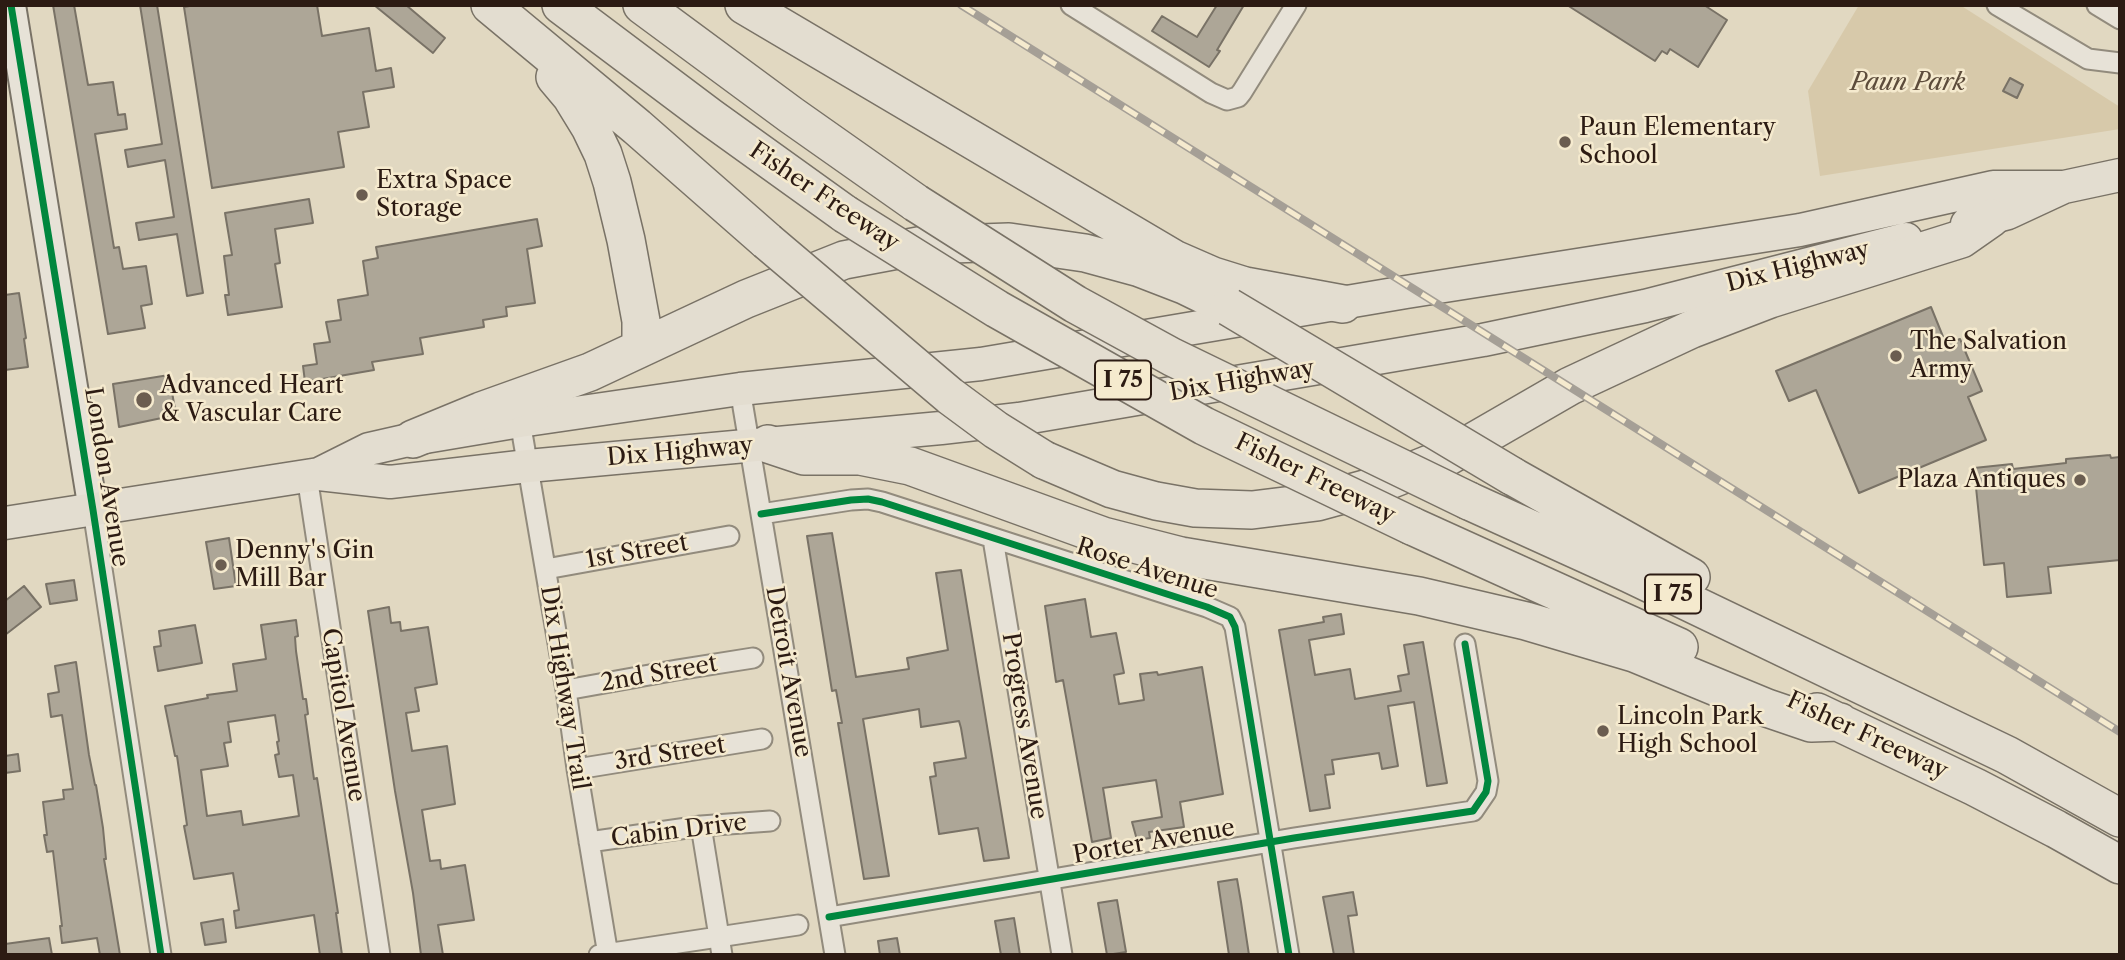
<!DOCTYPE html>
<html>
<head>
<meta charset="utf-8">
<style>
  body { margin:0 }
  #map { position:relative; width:2125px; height:960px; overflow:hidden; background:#e1d8c1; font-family:"Libre Caslon Text",serif }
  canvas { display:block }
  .frame { position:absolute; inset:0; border:7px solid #2c1b13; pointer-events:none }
</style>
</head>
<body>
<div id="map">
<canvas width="2125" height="960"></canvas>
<div class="frame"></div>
</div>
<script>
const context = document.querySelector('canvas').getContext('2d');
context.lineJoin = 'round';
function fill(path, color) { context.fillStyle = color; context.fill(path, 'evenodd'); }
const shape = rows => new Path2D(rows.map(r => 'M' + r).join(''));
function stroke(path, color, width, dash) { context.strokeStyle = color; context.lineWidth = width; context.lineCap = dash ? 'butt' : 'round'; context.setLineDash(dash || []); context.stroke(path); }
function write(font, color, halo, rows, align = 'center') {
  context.font = font + ' "Libre Caslon Text",serif'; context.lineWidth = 5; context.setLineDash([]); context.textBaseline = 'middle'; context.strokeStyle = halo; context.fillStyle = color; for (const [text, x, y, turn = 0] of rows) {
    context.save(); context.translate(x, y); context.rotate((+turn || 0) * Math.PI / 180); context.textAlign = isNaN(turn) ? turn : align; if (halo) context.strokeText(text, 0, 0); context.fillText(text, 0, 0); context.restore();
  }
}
fill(shape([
  [1859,5,1960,5,2120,107,2120,129,1820,176,1808,91]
]), '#d7c9aa');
const building = shape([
  [53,5,74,5,88,85,113,82,118,115,125,114,127,129,95,134,114,248,119,247,123,269,146,266,152,304,141,306,145,328,108,334,53,5],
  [140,5,157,5,203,293,187,296,177,234,139,240,136,223,174,217,165,160,128,167,125,150,162,144,140,5],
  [195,5,317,5,322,36,369,28,376,71,391,68,394,87,363,92,369,127,338,132,344,167,212,188,184,7,195,5],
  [374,5,406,5,445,38,433,53,374,5],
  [1217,5,1244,5,1217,50,1220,51,1209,67,1152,31,1162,16,1197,37,1217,5],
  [1567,5,1704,5,1727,20,1698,67,1670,49,1667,54,1662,51,1655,61,1567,5],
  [2010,78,2023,85,2017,98,2003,91,2010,78],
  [309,199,313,223,275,229,280,263,275,264,282,307,228,315,225,295,229,295,224,256,232,255,225,213,309,199],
  [537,219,542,246,527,249,535,303,506,307,507,316,483,320,484,327,420,338,423,354,372,362,374,370,305,382,303,366,317,364,314,344,330,342,326,322,341,320,338,300,368,295,363,261,378,258,376,247,537,219],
  [19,293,26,338,24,339,28,367,5,370,5,295,19,293],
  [1931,307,1946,344,1960,339,1982,391,1968,397,1986,440,1859,493,1816,390,1789,401,1776,371,1931,307],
  [169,375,176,415,119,427,113,384,169,375],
  [2110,455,2111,458,2120,457,2120,560,2048,567,2051,593,2007,597,2004,563,1984,565,1974,468,2012,464,2013,469,2066,463,2066,459,2110,455],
  [832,533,856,677,909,669,907,658,948,650,936,573,961,570,1009,858,984,861,978,828,939,834,930,777,936,776,934,763,966,758,961,728,959,721,921,727,919,709,863,719,889,876,864,879,838,723,842,723,836,690,832,691,807,536,832,533],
  [229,538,236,586,214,589,206,542,229,538],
  [74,580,77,600,50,604,46,584,74,580],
  [24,586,41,607,5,635,5,601,24,586],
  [1085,599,1091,637,1116,633,1124,673,1114,675,1119,704,1144,700,1140,674,1157,672,1158,675,1202,667,1223,794,1180,802,1184,827,1149,832,1150,838,1137,840,1132,822,1162,817,1156,780,1103,788,1111,838,1092,842,1063,680,1056,682,1045,606,1085,599],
  [389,607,391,623,400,622,401,631,428,627,437,684,415,688,419,711,406,713,412,751,447,746,455,804,422,810,430,861,440,860,441,869,465,865,474,920,438,925,443,955,421,955,413,893,395,791,368,611,389,607],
  [1341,614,1344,634,1309,640,1315,675,1350,669,1355,699,1401,691,1398,676,1409,674,1404,645,1423,642,1447,783,1427,786,1414,702,1388,706,1398,766,1382,769,1379,753,1332,760,1334,774,1325,775,1330,808,1310,811,1279,630,1324,622,1323,617,1341,614],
  [296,620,298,636,295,637,296,651,303,699,306,699,308,714,305,715,314,779,317,778,338,913,336,913,342,955,320,955,314,915,236,928,234,911,239,910,233,873,194,879,184,826,187,825,177,756,175,756,165,706,208,698,207,695,237,691,233,664,266,659,261,625,296,620],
  [275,715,279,741,277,742,279,754,275,755,279,777,293,775,299,816,243,825,241,811,207,816,201,770,228,766,224,743,231,742,228,722,275,715],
  [195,625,202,663,158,671,154,647,161,646,159,631,195,625],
  [76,662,89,755,95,785,96,785,103,828,106,859,104,859,120,955,100,955,97,938,62,943,60,926,62,926,53,851,47,852,44,835,47,835,43,802,64,799,63,790,73,789,62,715,51,717,48,694,59,692,55,666,76,662],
  [18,754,20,771,5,773,5,756,18,754],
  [1237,879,1241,902,1249,955,1229,955,1218,882,1237,879],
  [1353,892,1357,915,1348,916,1354,955,1334,955,1323,897,1353,892],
  [1117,900,1126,952,1107,955,1098,903,1117,900],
  [1014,918,1020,955,1001,955,995,921,1014,918],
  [223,919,226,942,205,945,201,923,223,919],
  [49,938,52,955,5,955,5,944,49,938],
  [897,938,900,955,880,955,878,941,897,938]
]);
fill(building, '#ada697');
stroke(building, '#797266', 2);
const street = shape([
  [1071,5,1211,93,1227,100,1238,97,1242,92,1296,5],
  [1997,5,2088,59,2120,63],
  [2097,5,2120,19],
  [740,389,835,955],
  [520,421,566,690,577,769,608,955],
  [307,476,380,955],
  [93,510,161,955],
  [761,514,851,500,868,499,882,502,1207,607,1230,617,1235,627,1289,955],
  [993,539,1062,955],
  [546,569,729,536],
  [566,690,677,670,753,658],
  [577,769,762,739],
  [701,826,722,955],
  [589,842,701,826,770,821],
  [829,917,1294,838,1473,811,1486,792,1488,781,1465,644],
  [599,955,798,925]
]);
const secondary = shape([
  [11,5,93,510]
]);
const primary = shape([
  [1967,224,2008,213,2064,187],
  [319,474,369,449,413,439,520,421,740,389,981,364,1406,292,1800,230,1993,187,2064,187,2120,175],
  [5,523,319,474,390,482,528,466,941,428,1019,419,1483,340,1645,306,1906,239]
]);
const highway = shape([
  [490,5,637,127,767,241],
  [561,5,710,117,845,214],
  [642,5,791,115,916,203],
  [744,5,1174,259,1213,276,1245,286,1343,304],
  [555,77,571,96,590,127,603,154,612,182,626,240,641,321,641,348],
  [413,439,481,411,590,372,746,299,844,260,924,245,1009,242,1085,253,1140,268,1184,285,1229,307],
  [768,444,804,456,860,456,910,466,1103,536,1181,556,1419,596,1526,621,1634,653,1767,708,1811,723,1840,722],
  [1044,460,1112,489,1156,501,1195,508,1252,510,1317,502,1372,487,1447,457,1570,386,1692,329,1770,299,1961,239,1991,218],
  [1512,476,1691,577],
  [1469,501,1630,574,2007,755,2120,818],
  [1412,526,1679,647],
  [1817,712,1975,787,2056,829,2120,865]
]);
stroke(street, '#928b7d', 23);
stroke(secondary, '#797266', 32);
stroke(primary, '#797266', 35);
stroke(highway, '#797266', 40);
stroke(street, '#e7e2d7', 19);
stroke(secondary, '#e7e2d7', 28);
stroke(primary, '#e3ddd0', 32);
stroke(highway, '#e3ddd0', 37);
const rail = shape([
  [961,5,2120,732]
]);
stroke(rail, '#a59f96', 8);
stroke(rail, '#f5eace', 5, [16]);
const highwayBridge = shape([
  [916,203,1075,304,1172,357,1469,501],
  [845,214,997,309,1204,426,1412,526],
  [767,241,950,396,996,430,1044,460],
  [1229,307,1512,476]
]);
stroke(highwayBridge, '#797266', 40, []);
stroke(highwayBridge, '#e3ddd0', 37);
stroke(shape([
  [11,5,93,510,161,955],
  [761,514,851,500,868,499,882,502,1207,607,1230,617,1235,627,1289,955],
  [829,917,1294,838,1473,811,1486,792,1488,781,1465,644]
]), '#00873e', 7);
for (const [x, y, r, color] of [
  [1565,142,7,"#6b5d50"],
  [362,195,7,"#6b5d50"],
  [1896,356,7,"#6b5d50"],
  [144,400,9,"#6b5d50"],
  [2080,480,7,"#6b5d50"],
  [221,565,7,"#6b5d50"],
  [1603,731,7,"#6b5d50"]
]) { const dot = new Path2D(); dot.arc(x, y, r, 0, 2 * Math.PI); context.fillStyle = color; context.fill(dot); stroke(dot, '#f5eace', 2.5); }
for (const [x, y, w] of [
  [1123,380,56],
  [1673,594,56]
]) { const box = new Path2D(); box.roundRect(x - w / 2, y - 19.5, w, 39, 5); context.fillStyle = '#f5eace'; context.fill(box); stroke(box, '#2c1b13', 2); }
write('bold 23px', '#2c1b13', null, [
  ["I 75",1123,380],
  ["I 75",1673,594]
]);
write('italic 24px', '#5d4c3b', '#f5eace', [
  ["Paun Park",1908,83]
]);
write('24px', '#2c1b13', '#f5eace', [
  ["Paun Elementary",1579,128],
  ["School",1579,156],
  ["Extra Space",376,181],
  ["Storage",376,209],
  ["The Salvation",1910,342],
  ["Army",1910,370],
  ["Advanced Heart",160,386],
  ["& Vascular Care",160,414],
  ["Plaza Antiques",2066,480,"right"],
  ["Denny's Gin",235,551],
  ["Mill Bar",235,579],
  ["Lincoln Park",1617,717],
  ["High School",1617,745]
], 'left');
write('24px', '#2c1b13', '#f5eace', [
  ["Fisher Freeway",824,197,34],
  ["Dix Highway",1798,267,-14],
  ["Dix Highway",1242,381,-10],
  ["Dix Highway",680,452,-5],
  ["London Avenue",106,477,81],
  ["Fisher Freeway",1315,479,26],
  ["1st Street",637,552,-10],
  ["Rose Avenue",1147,569,18],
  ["Detroit Avenue",788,672,80],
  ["2nd Street",659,674,-10],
  ["Dix Highway Trail",564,688,81],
  ["Capitol Avenue",343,715,81],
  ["Progress Avenue",1024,726,81],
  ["Fisher Freeway",1867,736,25],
  ["3rd Street",670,754,-9],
  ["Cabin Drive",679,831,-7],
  ["Porter Avenue",1154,842,-10]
]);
</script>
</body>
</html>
